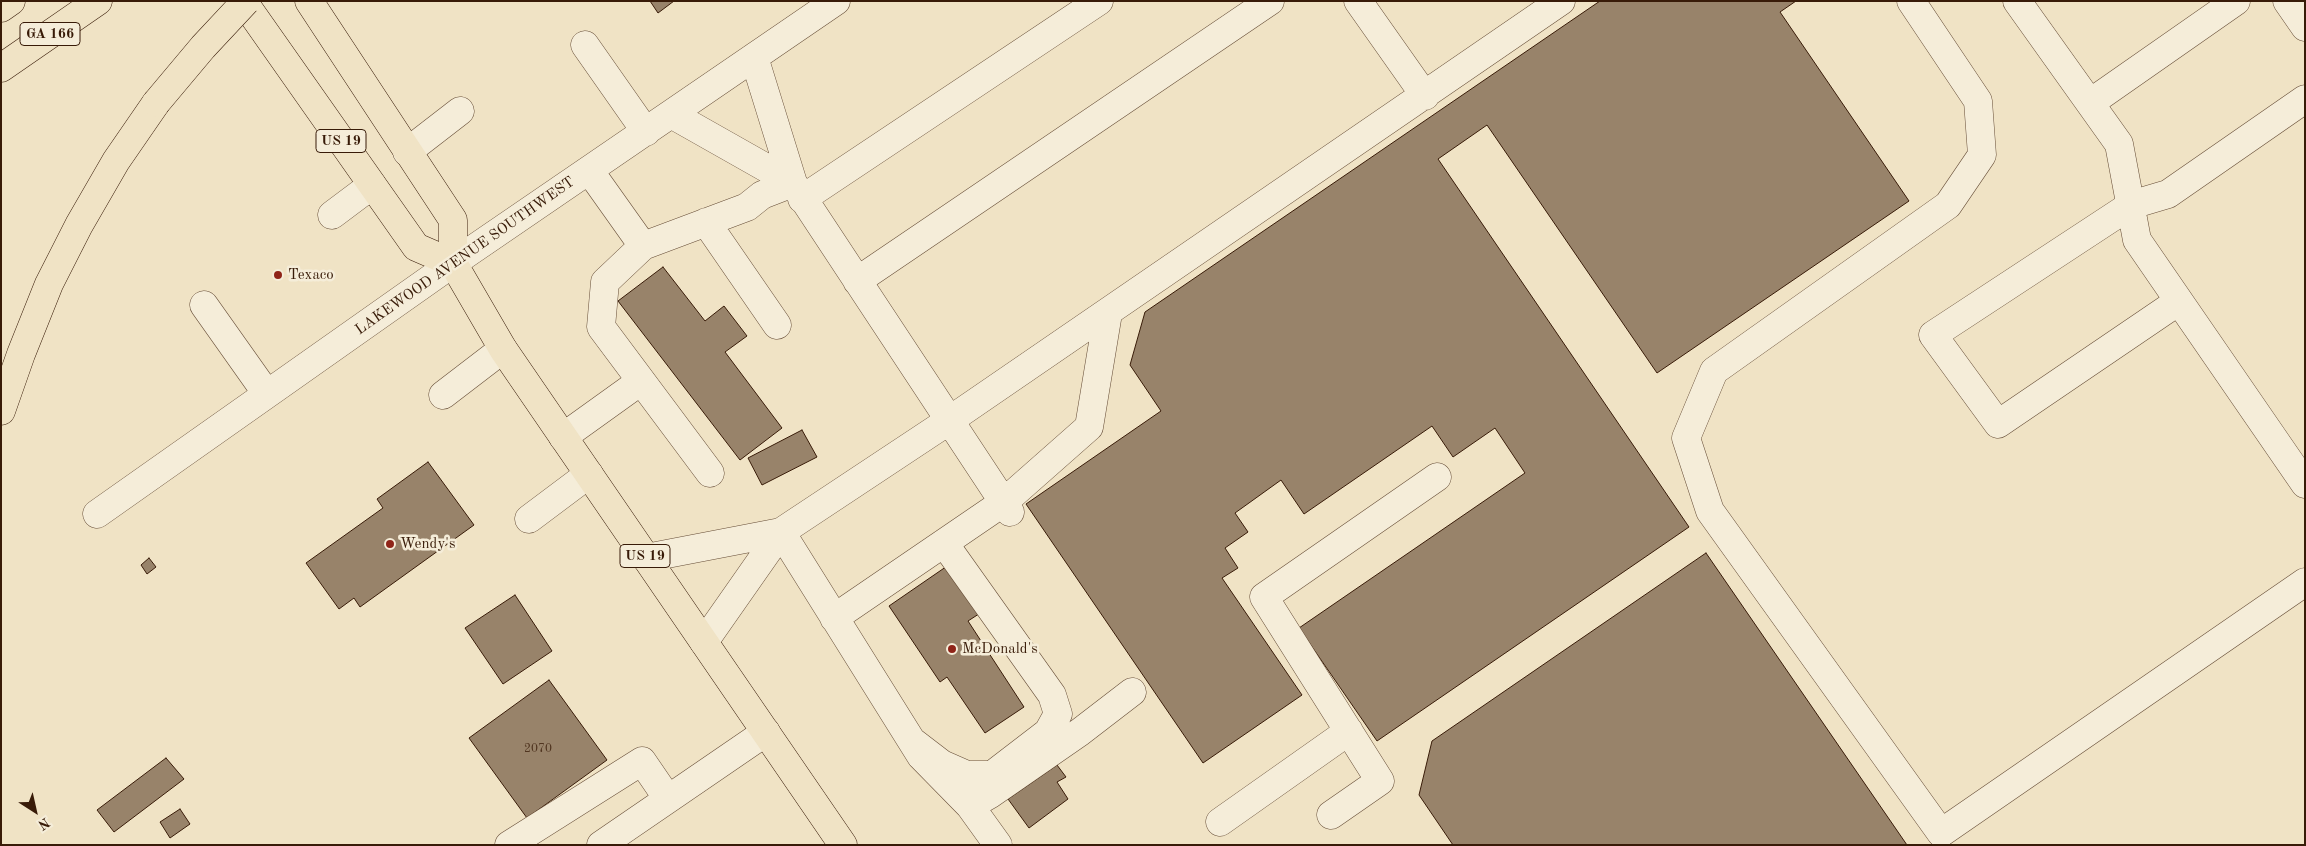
<!DOCTYPE html>
<html>
<head>
<meta charset="utf-8">
<style>
  body { margin:0 }
  #map { position:relative; width:2306px; height:846px; overflow:hidden; background:#f0e3c5; font-family:"Old Standard TT",serif }
  canvas { display:block }
  .frame { position:absolute; inset:0; border:2px solid #381b08; pointer-events:none }
  .north { position:absolute; left:10px; top:786px; width:50px; height:50px; -webkit-text-stroke:4px #f5edd9; paint-order:stroke; rotate:145deg; font-size:14px; font-weight:700; line-height:20px; text-align:center; color:#381b08 }
  .north::after { content:''; display:block; margin:auto; width:18px; height:22px; background:#381b08; clip-path:polygon(50% 0,100% 100%,50% 72%,0 100%) }
</style>
</head>
<body>
<div id="map">
<canvas width="2306" height="846"></canvas>
<div class="frame"></div>
<div class="north">N</div>
</div>
<script>
const context = document.querySelector('canvas').getContext('2d');
context.lineJoin = 'round';
function fill(path, color) { context.fillStyle = color; context.fill(path, 'evenodd'); }
const shape = rows => new Path2D(rows.map(r => 'M' + r).join(''));
function stroke(path, color, width, dash) { context.strokeStyle = color; context.lineWidth = width; context.lineCap = dash ? 'butt' : 'round'; context.setLineDash(dash || []); context.stroke(path); }
function write(font, color, halo, rows, align = 'center') {
  context.font = font + ' "Old Standard TT",serif'; context.lineWidth = 5; context.setLineDash([]); context.textBaseline = 'middle'; context.strokeStyle = halo; context.fillStyle = color; for (const [text, x, y, turn = 0] of rows) {
    context.save(); context.translate(x, y); context.rotate((+turn || 0) * Math.PI / 180); context.textAlign = isNaN(turn) ? turn : align; if (halo) context.strokeText(text, 0, 0); context.fillText(text, 0, 0); context.restore();
  }
}
const building = shape([
  [650,1,674,1,658,13,650,1],
  [1600,1,1796,1,1780,12,1909,201,1657,373,1487,125,1438,159,1689,527,1377,741,1299,628,1525,473,1495,428,1453,457,1432,426,1304,514,1281,480,1235,513,1248,532,1225,548,1238,568,1222,578,1302,695,1203,763,1026,504,1161,411,1130,365,1145,312,1600,1],
  [663,267,705,321,724,306,747,336,725,352,782,428,740,460,618,301,663,267],
  [802,430,817,457,762,485,748,458,802,430],
  [428,462,474,525,360,607,354,598,339,609,306,563,383,508,377,499,428,462],
  [1706,553,1907,845,1453,845,1419,795,1432,741,1706,553],
  [149,558,156,567,147,574,141,565,149,558],
  [953,562,985,610,968,621,1024,707,985,733,947,677,940,682,889,606,953,562],
  [515,595,552,651,503,684,465,628,515,595],
  [549,680,607,760,527,818,469,738,549,680],
  [166,758,184,779,114,832,97,810,166,758],
  [1057,765,1066,777,1057,782,1068,799,1029,828,1008,799,1057,765],
  [180,809,190,824,170,838,160,822,180,809]
]);
fill(building, '#98836a');
stroke(building, '#381b08', 1);
const minor = shape([
  [1358,1,1425,96],
  [1911,1,1978,101,1982,155,1948,205,1714,371,1686,438,1710,511,1941,833,2305,582],
  [2017,1,2119,144,2137,240,2305,484],
  [2287,1,2305,27],
  [585,45,646,132],
  [754,57,793,183,1010,512],
  [2090,103,2236,1],
  [671,114,793,183],
  [407,152,460,111],
  [589,170,643,246],
  [802,199,1099,1],
  [332,215,372,185],
  [706,222,777,325],
  [857,281,1270,1],
  [2179,301,1998,424,1933,335,2131,205,2168,194,2305,99],
  [204,305,267,394],
  [443,395,503,349],
  [563,437,641,381],
  [710,473,601,327,605,282,643,246,747,207,762,195,793,183],
  [97,514,453,263,836,1],
  [529,519,589,474],
  [781,532,921,756,970,806,998,845],
  [646,558,781,532],
  [834,618,1004,502,1089,427,1108,313],
  [704,642,781,532,950,420,1561,1],
  [912,741,942,764,967,775,992,775,1048,732,1058,714,1052,695,944,543],
  [970,806,989,795,1080,732,1132,692],
  [1331,815,1380,781,1264,597,1437,477],
  [1220,822,1349,731],
  [509,845,642,761,668,799],
  [601,845,766,732]
]);
const major = shape([
  [243,1,416,247,453,263],
  [309,1,453,220,453,263,503,349,843,845]
]);
const highway = shape([
  [1,8,11,1],
  [1,68,98,1],
  [1,411,21,354,49,284,79,225,116,161,156,103]
]);
stroke(minor, '#664d37', 29);
stroke(major, '#381b08', 29);
stroke(highway, '#381b08', 29);
stroke(minor, '#f5edd9', 28);
stroke(major, '#f0e3c5', 28);
stroke(highway, '#f0e3c5', 28);
const highwayBridge = shape([
  [156,103,203,47,246,1]
]);
stroke(highwayBridge, '#381b08', 29, []);
stroke(highwayBridge, '#f0e3c5', 28);
for (const [x, y, r, color] of [
  [278,275,5,"#8f2418"],
  [390,544,5,"#8f2418"],
  [952,649,5,"#8f2418"]
]) { const dot = new Path2D(); dot.arc(x, y, r, 0, 2 * Math.PI); context.fillStyle = color; context.fill(dot); stroke(dot, '#f5edd9', 2); }
write('12px', '#503520', null, [
  ["2070",538,749]
]);
for (const [x, y, w] of [
  [50,34,60],
  [341,141,50],
  [645,556,50]
]) { const box = new Path2D(); box.roundRect(x - w / 2, y - 11.5, w, 23, 4); context.fillStyle = '#f5edd9'; context.fill(box); stroke(box, '#381b08', 1); }
write('bold 14px', '#381b08', null, [
  ["GA 166",50,34],
  ["US 19",341,141],
  ["US 19",645,556]
]);
write('15px', '#381b08', '#f5edd9', [
  ["LAKEWOOD AVENUE SOUTHWEST",465,256,-35]
]);
write('15px', '#381b08', '#f5edd9', [
  ["Texaco",288,275],
  ["Wendy's",400,544],
  ["McDonald's",962,649]
], 'left');
</script>
</body>
</html>
